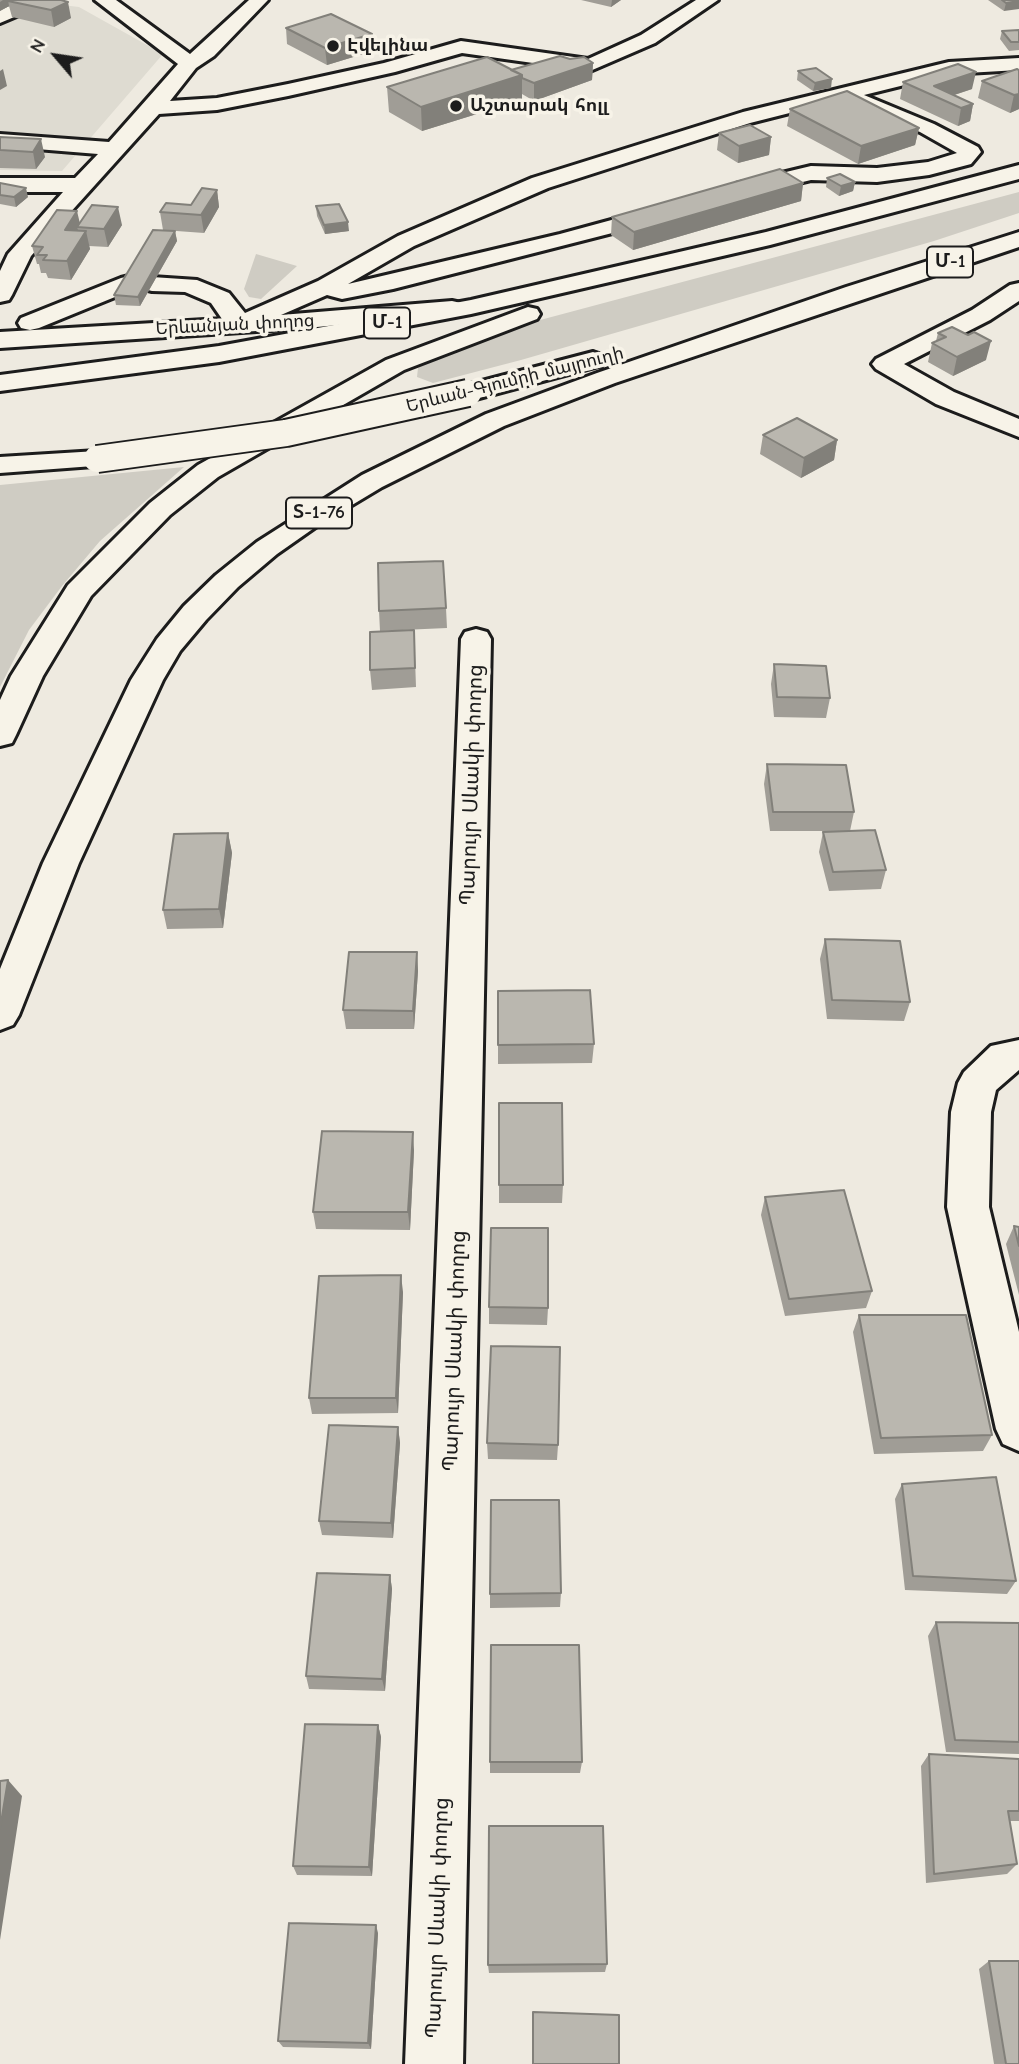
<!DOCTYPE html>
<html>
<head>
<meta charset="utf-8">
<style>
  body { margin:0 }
  #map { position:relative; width:1019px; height:2064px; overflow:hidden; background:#eeeae0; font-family:"Comic Neue",sans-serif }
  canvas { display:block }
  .north { position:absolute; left:21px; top:21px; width:70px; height:70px; -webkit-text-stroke:5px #f7f3e8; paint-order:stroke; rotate:299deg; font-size:19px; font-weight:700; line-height:28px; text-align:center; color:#1c1c1c }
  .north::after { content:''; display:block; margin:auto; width:24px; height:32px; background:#1c1c1c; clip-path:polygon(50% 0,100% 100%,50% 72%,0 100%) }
</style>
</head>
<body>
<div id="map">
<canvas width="1019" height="2064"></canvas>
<div class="north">N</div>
</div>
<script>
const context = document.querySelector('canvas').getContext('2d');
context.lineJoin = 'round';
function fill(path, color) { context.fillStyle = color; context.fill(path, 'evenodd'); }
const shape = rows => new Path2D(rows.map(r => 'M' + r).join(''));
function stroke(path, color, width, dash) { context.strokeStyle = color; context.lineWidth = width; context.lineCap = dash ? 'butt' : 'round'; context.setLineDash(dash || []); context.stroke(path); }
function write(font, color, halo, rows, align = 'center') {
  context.font = font + ' "Comic Neue","Noto Sans Armenian",sans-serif'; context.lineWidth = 7; context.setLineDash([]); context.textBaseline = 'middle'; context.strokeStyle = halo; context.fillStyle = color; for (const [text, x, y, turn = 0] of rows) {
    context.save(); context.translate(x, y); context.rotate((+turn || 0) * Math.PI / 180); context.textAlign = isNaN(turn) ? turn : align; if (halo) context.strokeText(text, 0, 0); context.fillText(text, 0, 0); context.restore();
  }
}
fill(shape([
  [0,0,59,0,62,5,79,7,163,54,62,171,0,170]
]), '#dedbd1');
fill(shape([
  [1019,192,1019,213,934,241,521,360,433,383,417,377,418,368,436,358,514,327],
  [256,254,297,266,261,299,249,297,244,289],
  [184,467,100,541,62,586,29,630,0,687,0,485]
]), '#cfccc3');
const minor = shape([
  [23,0,47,0,45,4,0,23,0,10,23,0],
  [95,0,116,0,190,54,249,0,268,0,214,56,196,68,170,101,217,98,288,84,384,63,461,41,588,59,641,35,696,0,718,0,655,43,590,71,462,53,395,72,288,96,217,110,159,114,31,256,12,295,9,300,0,302,0,271,8,254,63,192,0,192,0,178,75,178,98,154,0,146,0,134,109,142,178,64,95,0],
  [1019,58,1019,70,949,74,864,95,934,124,978,147,981,152,971,164,929,175,877,182,811,180,744,196,736,194,733,189,736,184,811,166,877,168,928,162,957,153,920,132,841,100,750,123,548,188,414,246,348,284,560,234,663,206,671,208,674,213,671,218,393,289,342,299,327,295,281,315,452,301,461,303,464,308,461,313,317,327,0,348,0,332,222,319,211,303,185,292,152,291,144,289,140,284,137,288,39,328,30,330,21,328,18,323,21,318,121,278,129,276,137,278,141,283,144,279,152,277,197,280,229,293,245,313,318,281,398,236,532,178,743,112,949,62,1019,58],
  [1019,283,1019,301,990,320,904,364,954,392,1019,419,1019,437,936,404,876,369,872,364,876,359,972,310,1010,285,1019,283],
  [476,629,487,632,491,639,463,2064,405,2064,461,639,465,632,476,629],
  [1019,1040,1019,1070,996,1090,991,1112,989,1207,1019,1332,1019,1451,1003,1444,996,1429,947,1207,951,1112,958,1083,964,1072,991,1046,1019,1040]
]);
const highway = shape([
  [1019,165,1019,179,770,245,471,314,219,362,0,391,0,375,219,346,471,300,766,232,1019,165],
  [1019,232,1019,247,615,383,504,426,382,487,317,526,277,554,238,587,206,620,180,651,163,680,79,863,19,1015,13,1025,0,1030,0,969,43,863,131,680,157,639,184,606,216,575,257,542,362,475,486,414,597,373,846,287,1019,232],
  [528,307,537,309,540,314,537,319,404,370,218,477,170,515,91,596,43,676,16,735,12,743,0,746,0,700,11,676,68,585,150,503,198,465,386,360,528,307],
  [593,352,602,355,606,360,602,365,468,401,459,399,455,393,459,387,593,352],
  [97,451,107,453,111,459,107,465,0,473,0,457,97,451]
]);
stroke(minor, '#1c1c1c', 6);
stroke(highway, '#1c1c1c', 6);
fill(minor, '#f7f3e8');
fill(highway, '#f7f3e8');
const highwayBridge = shape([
  [97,459,286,433,468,393]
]);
stroke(highwayBridge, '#1c1c1c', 30, []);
stroke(highwayBridge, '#f7f3e8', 26);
fill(shape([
  [0,0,61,0,71,18,54,27,12,17,9,6,0,11],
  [581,0,621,0,611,7],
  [988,0,1019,0,1004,11],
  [286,28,373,51,327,65,287,44],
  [1019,30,1019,50,1009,51,1000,39,1002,31],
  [593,63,592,80,534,101,522,94,522,100,422,131,389,112,387,87,511,70],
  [1019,70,1019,109,1010,113,978,98,982,81],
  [798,71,831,88,813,91,797,80],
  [903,82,972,89,954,95,973,104,970,121,958,126,900,99],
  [790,109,919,128,915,145,858,164,787,126],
  [719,133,771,137,769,155,738,163,717,150],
  [0,137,45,157,36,169,0,168],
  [827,178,855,182,853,191,839,196,826,187],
  [0,183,28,197,16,207,0,204],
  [803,183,801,201,633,250,611,235,612,217],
  [217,190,219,207,204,233,163,230,160,212,191,205],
  [316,206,349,231,325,234,317,216],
  [80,224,122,225,108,247,89,246,90,249,71,280,48,278,46,273,41,273,39,264,37,264,32,246],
  [175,231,177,241,140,306,116,305,114,295],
  [938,333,986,360,953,376,928,362,932,343,936,341],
  [763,435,837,440,834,460,801,478,760,454],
  [446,608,447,628,380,631,379,611],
  [414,630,416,687,372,690,370,670],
  [774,664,830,698,826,718,774,717,771,684],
  [767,764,854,812,850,831,886,870,881,889,829,891,819,852,823,832,847,831,770,831,764,784],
  [228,833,232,853,223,928,167,929,163,910],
  [825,939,910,1002,904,1021,827,1019,820,959],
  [417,952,418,971,414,1029,346,1029,343,1010],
  [498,991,594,1044,592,1063,498,1064],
  [499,1103,563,1185,562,1203,499,1203],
  [414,1150,410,1230,316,1229,313,1212],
  [765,1197,872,1291,866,1308,785,1316,761,1215],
  [1014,1226,1019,1227,1019,1295,1006,1244],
  [403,1292,398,1413,312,1414,309,1398],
  [489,1307,548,1308,547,1325,489,1324],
  [859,1315,992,1435,983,1451,874,1454,853,1332],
  [398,1427,400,1443,393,1538,322,1535,319,1521],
  [487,1443,558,1445,557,1460,488,1459],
  [902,1484,1016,1581,1007,1594,905,1590,895,1499],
  [390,1575,392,1589,385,1691,309,1689,306,1676],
  [561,1593,560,1607,490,1608,490,1594],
  [936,1622,1019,1623,1019,1754,946,1752,928,1636],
  [378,1725,381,1737,372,1876,297,1875,293,1866],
  [929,1754,1019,1759,1019,1821,1010,1821,1017,1864,1007,1874,926,1883,921,1766],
  [490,1762,582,1762,580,1773,490,1773],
  [378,1933,371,2049,283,2047,278,2041],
  [989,1961,1019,2064,994,2064,979,1969],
  [607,1964,605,1972,489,1973,488,1965]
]), '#a09d96');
fill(shape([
  [3,0,8,0,9,6,0,11,0,2],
  [612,0,621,0,611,7],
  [1019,1,1019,9,1004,11,1006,3],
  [68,2,71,18,54,27,51,10],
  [372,34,373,51,327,65,325,48],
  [593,63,592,80,534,101,534,83],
  [3,69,7,86,0,90,0,71],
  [976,72,972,89,942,99,934,86],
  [522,75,522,100,422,131,421,107],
  [832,79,831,88,813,91,815,83],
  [1019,94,1019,109,1010,113,1014,95],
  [973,104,970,121,958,126,961,108],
  [919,128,915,145,858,164,861,146],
  [771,137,769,155,738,163,739,146],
  [41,139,45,157,36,169,33,152],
  [855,182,853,191,839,196,841,186],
  [803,183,801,201,633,250,634,232],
  [26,188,28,197,16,207,14,197],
  [217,190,219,207,204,233,201,215],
  [118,207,122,225,108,247,104,229],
  [77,211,81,228,77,227,79,233,65,230],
  [348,222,349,231,325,234,324,225],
  [86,231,90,249,71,280,67,261],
  [175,231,177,241,140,306,138,297],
  [991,341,986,360,953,376,957,357],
  [837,440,834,460,801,478,804,458],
  [228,833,232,853,223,928,219,909],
  [417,952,418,971,414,1029,413,1011],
  [413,1132,414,1150,410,1230,408,1212],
  [401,1275,403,1292,398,1413,396,1398],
  [398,1427,400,1443,393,1538,391,1523],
  [390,1575,392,1589,385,1691,382,1679],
  [378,1725,381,1737,372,1876,369,1867],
  [8,1780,22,1796,0,1940,0,1829],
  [376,1925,378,1933,371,2049,368,2043]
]), '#82807a');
const building = shape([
  [10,0,61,0,68,2,51,10,8,1,10,0],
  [1002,0,1019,0,1019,1,1006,3,1002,0],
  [331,14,372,34,325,48,286,28,331,14],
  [1019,30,1019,42,1011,42,1002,31,1019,30],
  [560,56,570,59,584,57,593,63,534,83,522,78,522,75,511,70,560,56],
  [487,57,522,75,421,107,387,87,487,57],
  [958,64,976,72,934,86,973,104,961,108,903,82,958,64],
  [816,68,832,79,815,83,798,71,816,68],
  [1017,69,1019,70,1019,94,1014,95,982,81,1017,69],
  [847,91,919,128,861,146,790,109,847,91],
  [750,125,771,137,739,146,719,133,750,125],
  [0,137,41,139,33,152,0,150,0,137],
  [780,169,803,183,634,232,612,217,780,169],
  [840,174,855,182,841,186,827,178,840,174],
  [0,183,26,188,14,197,0,195,0,183],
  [202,188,217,190,201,215,160,212,166,203,191,205,202,188],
  [339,204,348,222,324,225,316,206,339,204],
  [92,205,118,207,104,229,77,227,92,205],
  [57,210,77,211,65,230,86,231,67,261,43,260,47,255,37,255,43,247,32,246,57,210],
  [153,230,175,231,138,297,114,295,153,230],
  [952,327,968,335,974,332,991,341,957,357,932,343,946,337,938,333,952,327],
  [797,418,837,440,804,458,763,435,797,418],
  [443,561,446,608,379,611,378,563,443,561],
  [414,630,415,668,370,670,370,632,414,630],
  [774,664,826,666,830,698,777,697,774,664],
  [767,764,846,765,854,812,773,812,767,764],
  [875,830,886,870,833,872,823,832,875,830],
  [228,833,219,909,163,910,174,834,228,833],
  [825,939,900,941,910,1002,832,1000,825,939],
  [349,952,417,952,413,1011,343,1010,349,952],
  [590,990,594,1044,498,1045,498,991,590,990],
  [499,1103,562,1103,563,1185,499,1185,499,1103],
  [322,1131,413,1132,408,1212,313,1212,322,1131],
  [844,1190,872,1291,789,1299,765,1197,844,1190],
  [1014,1226,1019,1227,1019,1246,1014,1226],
  [491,1228,548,1228,548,1308,489,1307,491,1228],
  [401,1275,396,1398,309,1398,319,1276,401,1275],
  [859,1315,966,1315,992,1435,881,1438,859,1315],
  [491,1346,560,1347,558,1445,487,1443,491,1346],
  [329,1425,398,1427,391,1523,319,1521,329,1425],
  [996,1477,1016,1581,913,1576,902,1484,996,1477],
  [491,1500,559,1500,561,1593,490,1594,491,1500],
  [317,1573,390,1575,382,1679,306,1676,317,1573],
  [936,1622,1019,1623,1019,1742,955,1740,936,1622],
  [491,1645,579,1645,582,1762,490,1762,491,1645],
  [305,1724,378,1725,369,1867,293,1866,305,1724],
  [929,1754,1019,1759,1019,1811,1008,1811,1017,1864,934,1874,929,1754],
  [8,1780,0,1829,0,1781,8,1780],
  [489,1826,603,1826,607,1964,488,1965,489,1826],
  [289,1923,376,1925,368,2043,278,2041,289,1923],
  [989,1961,1019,1961,1019,2064,1006,2064,989,1961],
  [533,2012,619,2015,619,2064,533,2064,533,2012]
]);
fill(building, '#bab7af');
stroke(building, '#82807a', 2);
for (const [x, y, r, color] of [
  [333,46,7,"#1c1c1c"],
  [456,106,7,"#1c1c1c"]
]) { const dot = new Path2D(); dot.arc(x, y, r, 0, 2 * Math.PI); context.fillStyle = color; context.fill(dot); stroke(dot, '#f7f3e8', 2.5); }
write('bold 18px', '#1c1c1c', '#f7f3e8', [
  ["Էվելինա",347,46],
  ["Աշտարակ հոլլ",470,106]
], 'left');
write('18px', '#1c1c1c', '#f7f3e8', [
  ["Երևանյան փողոց",235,325,-3],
  ["Երևան-Գյումրի մայրուղի",515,380,-14]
]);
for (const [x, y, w] of [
  [950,262,46],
  [387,323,46],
  [319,513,66]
]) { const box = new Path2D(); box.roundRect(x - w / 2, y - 15.5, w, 31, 5); context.fillStyle = '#f7f3e8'; context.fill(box); stroke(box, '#1c1c1c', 2); }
write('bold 19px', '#1c1c1c', null, [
  ["Մ-1",950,262],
  ["Մ-1",387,323],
  ["Տ-1-76",319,513]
]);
write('21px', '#1c1c1c', '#f7f3e8', [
  ["Պարույր Սևակի փողոց",472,785,-88],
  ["Պարույր Սևակի փողոց",455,1351,-88],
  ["Պարույր Սևակի փողոց",438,1918,-88]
]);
</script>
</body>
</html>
